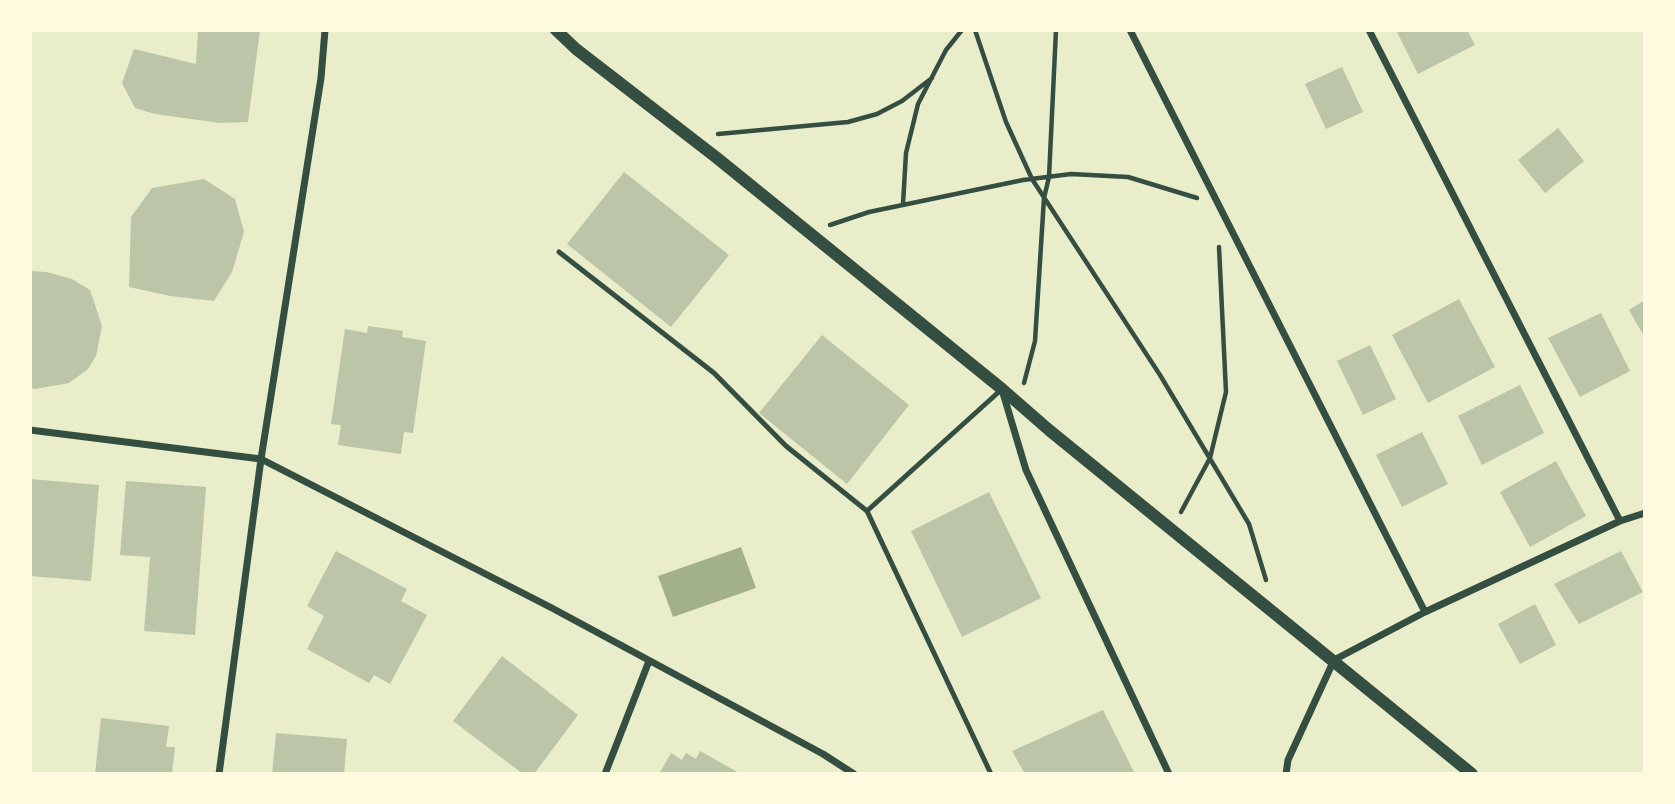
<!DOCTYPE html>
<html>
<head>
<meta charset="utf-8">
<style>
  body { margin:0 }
  #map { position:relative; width:1675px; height:804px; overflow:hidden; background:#e9edc9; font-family:Raleway,sans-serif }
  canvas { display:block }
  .frame { position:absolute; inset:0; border:32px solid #fefae0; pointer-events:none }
</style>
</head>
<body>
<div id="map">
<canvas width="1675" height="804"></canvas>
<div class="frame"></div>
</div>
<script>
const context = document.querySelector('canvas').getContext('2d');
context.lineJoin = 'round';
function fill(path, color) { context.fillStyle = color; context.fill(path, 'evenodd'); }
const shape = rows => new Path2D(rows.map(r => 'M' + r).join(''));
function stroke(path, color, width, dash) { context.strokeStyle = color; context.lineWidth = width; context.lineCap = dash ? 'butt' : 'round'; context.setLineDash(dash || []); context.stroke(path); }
fill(shape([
  [741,547,756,588,673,617,658,576]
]), '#a3b18a');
fill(shape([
  [198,30,260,30,248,122,220,123,155,114,135,108,122,83,134,49,196,64],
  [1396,30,1467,30,1475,45,1418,74],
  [1342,67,1363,112,1326,129,1305,84],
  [1558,128,1584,161,1545,193,1518,160],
  [624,172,729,255,671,327,567,244],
  [204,179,235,199,244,232,232,272,214,301,170,296,129,287,131,217,152,188],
  [30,271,47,272,72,279,90,290,102,326,96,356,88,369,69,383,35,389,30,388],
  [1459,299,1495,367,1428,403,1392,335],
  [1645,300,1645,338,1629,310],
  [1601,313,1630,371,1580,397,1548,338],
  [368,326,403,331,402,337,426,341,413,433,404,432,401,454,338,445,341,425,331,424,345,329,367,333],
  [822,335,909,405,847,484,759,413],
  [1370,345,1396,399,1363,415,1337,361],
  [1520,385,1544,433,1482,465,1458,416],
  [1422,432,1448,484,1402,507,1376,455],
  [1556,461,1586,516,1530,547,1500,492],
  [30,479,99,485,91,581,30,576],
  [126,481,206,487,195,635,144,631,150,557,120,555],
  [989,492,1041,598,962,637,911,531],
  [336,551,407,589,401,601,427,615,390,684,374,675,369,683,307,649,324,616,307,606],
  [1621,551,1643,592,1579,624,1554,584],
  [1535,604,1556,645,1520,664,1498,624],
  [502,656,578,715,534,774,523,774,453,721],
  [1103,710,1135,774,1025,774,1012,751],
  [101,718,169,726,166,747,175,747,172,774,95,774],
  [276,733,347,739,344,774,272,774],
  [700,751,741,774,659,774,671,753,682,760,686,753,696,759]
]), '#bcc5a7');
stroke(shape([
  [975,30,1006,122,1032,179,1160,375,1249,524,1266,580],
  [718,134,848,122,877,114,902,101,932,78],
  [903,204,906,153,918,104,946,50,962,30],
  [830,225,869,212,1023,180,1071,174,1128,177,1197,198],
  [1024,383,1035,341,1044,198,1049,177,1056,30],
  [1181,512,1210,458,1226,392,1219,247]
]), '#344e41', 4.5);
stroke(shape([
  [559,252,714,373,786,446,867,511,991,774],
  [867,511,1002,389]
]), '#344e41', 5);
stroke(shape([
  [1130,30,1425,612],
  [1369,30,1620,521],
  [1003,393,1026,470,1169,774],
  [30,430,261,459,550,607,823,754,854,774],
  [219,774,261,459,321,78,325,30],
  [605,774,649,661],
  [1286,774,1288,760,1334,660,1425,612,1620,521,1645,513]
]), '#344e41', 7);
stroke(shape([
  [556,30,576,49,717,158,1002,389,1049,430,1472,774]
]), '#344e41', 12);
</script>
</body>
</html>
